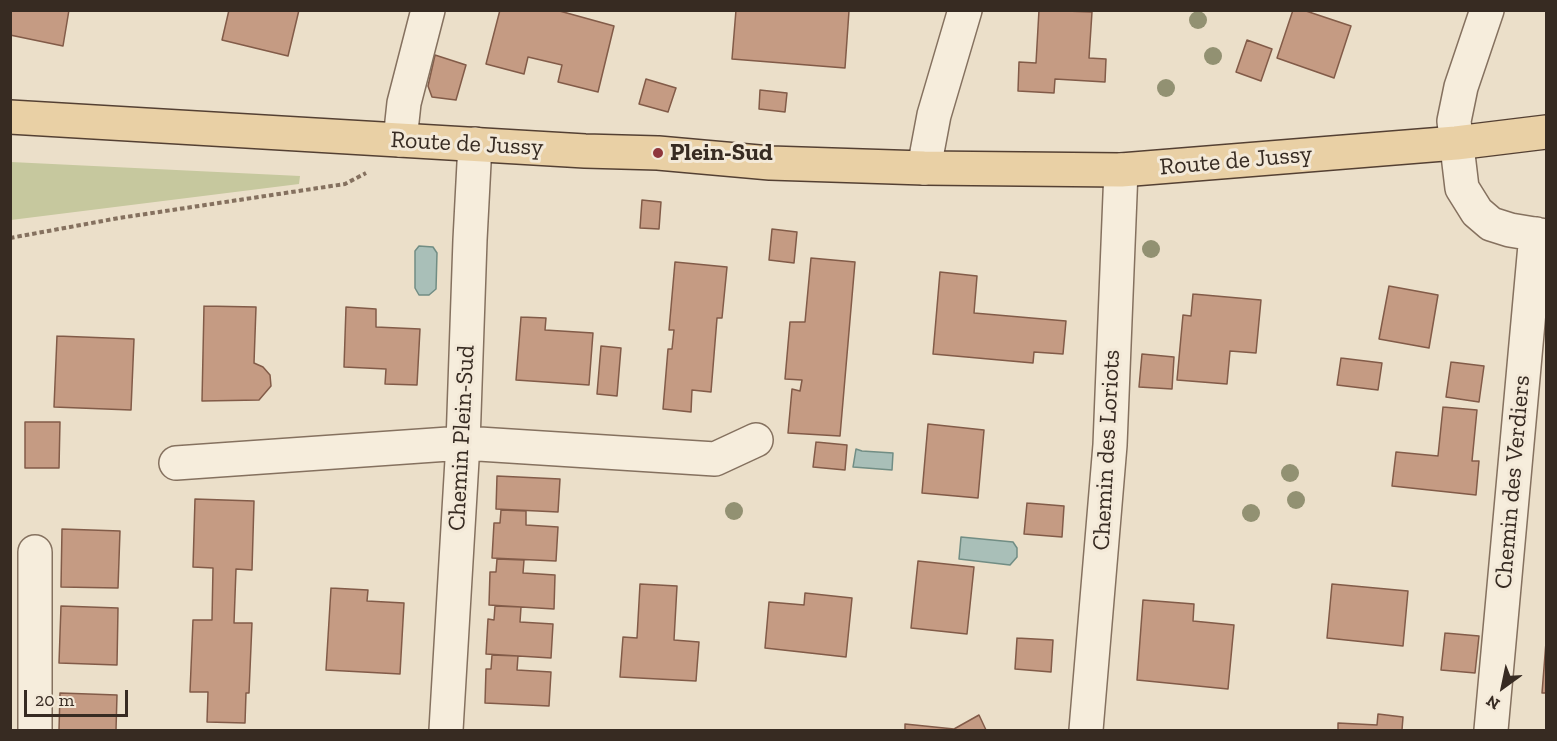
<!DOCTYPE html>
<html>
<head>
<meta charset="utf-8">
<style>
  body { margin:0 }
  #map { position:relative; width:1557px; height:741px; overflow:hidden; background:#ebdfc9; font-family:"Zilla Slab",serif }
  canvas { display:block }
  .frame { position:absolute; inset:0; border:12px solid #372b22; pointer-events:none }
  .north { position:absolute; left:1473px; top:657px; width:60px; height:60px; -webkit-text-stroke:4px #f3e9d8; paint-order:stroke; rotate:213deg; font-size:16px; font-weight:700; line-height:24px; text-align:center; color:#372b22 }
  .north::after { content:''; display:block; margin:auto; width:21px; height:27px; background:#372b22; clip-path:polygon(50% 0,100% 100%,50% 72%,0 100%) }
  .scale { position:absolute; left:24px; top:690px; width:104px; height:27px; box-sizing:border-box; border:3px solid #372b22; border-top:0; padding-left:8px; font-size:18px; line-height:21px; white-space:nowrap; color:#372b22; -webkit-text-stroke:4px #f3e9d8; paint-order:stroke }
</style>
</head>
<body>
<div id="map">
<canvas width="1557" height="741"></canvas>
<div class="frame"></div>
<div class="north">N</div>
<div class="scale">20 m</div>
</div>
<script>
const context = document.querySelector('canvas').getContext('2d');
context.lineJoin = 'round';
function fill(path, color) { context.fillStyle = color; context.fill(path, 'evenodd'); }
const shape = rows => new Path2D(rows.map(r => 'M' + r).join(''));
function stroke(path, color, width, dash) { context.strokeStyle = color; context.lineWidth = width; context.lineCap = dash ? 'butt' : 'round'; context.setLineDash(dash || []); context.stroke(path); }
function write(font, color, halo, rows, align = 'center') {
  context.font = font + ' "Zilla Slab",serif'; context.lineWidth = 6; context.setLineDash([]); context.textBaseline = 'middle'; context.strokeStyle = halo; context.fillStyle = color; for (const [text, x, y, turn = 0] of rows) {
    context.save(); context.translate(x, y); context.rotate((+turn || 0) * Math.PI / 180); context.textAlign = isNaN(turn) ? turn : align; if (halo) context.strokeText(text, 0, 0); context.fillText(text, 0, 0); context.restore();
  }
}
fill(shape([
  [11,162,300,176,299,184,11,220]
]), '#c6c89e');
const water = shape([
  [419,246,433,247,437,253,436,289,429,295,419,295,415,288,415,251,419,246],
  [856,449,862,451,893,453,892,470,853,467,856,449],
  [961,537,1013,542,1017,548,1017,557,1010,565,959,559,961,537]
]);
fill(water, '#a9bfb8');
stroke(water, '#718d84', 1.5);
const building = shape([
  [10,10,69,10,63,46,10,35,10,10],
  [229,10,299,10,288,56,222,40,229,10],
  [500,10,556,10,614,26,598,92,558,82,562,65,528,57,524,74,486,64,500,10],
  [736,10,849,11,845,68,732,59,736,10],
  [1039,10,1092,12,1089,58,1106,59,1105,82,1055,79,1054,93,1018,91,1019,62,1036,63,1039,10],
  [1293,10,1303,10,1351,26,1334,78,1277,58,1293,10],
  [1247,40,1272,49,1261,81,1236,72,1247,40],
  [435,55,466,65,456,100,432,97,428,86,435,55],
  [646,79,676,88,668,112,639,104,646,79],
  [760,90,787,93,785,112,759,109,760,90],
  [642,200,661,202,659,229,640,228,642,200],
  [772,229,797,232,794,263,769,260,772,229],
  [811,258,855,262,840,436,788,433,792,389,800,391,802,380,785,379,790,322,805,322,811,258],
  [675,262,727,267,722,318,717,318,711,392,692,390,691,412,663,409,668,349,672,349,674,330,669,330,675,262],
  [940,272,977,276,974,313,1066,321,1063,354,1034,352,1033,363,933,354,940,272],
  [1389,286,1438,295,1429,348,1379,339,1389,286],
  [1193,294,1261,300,1256,353,1230,351,1227,384,1177,380,1183,315,1191,316,1193,294],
  [204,306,256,307,254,363,263,367,270,375,271,386,259,400,202,401,204,306],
  [346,307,376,309,376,327,420,329,417,385,385,384,386,369,344,367,346,307],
  [521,317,546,318,545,330,593,333,589,385,516,380,521,317],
  [57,336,134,339,131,410,54,407,57,336],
  [601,346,621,348,617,396,597,394,601,346],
  [1142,354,1174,357,1172,389,1139,387,1142,354],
  [1341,358,1382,363,1378,390,1337,385,1341,358],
  [1451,362,1484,366,1479,402,1446,397,1451,362],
  [1443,407,1477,410,1472,461,1479,461,1476,495,1392,486,1396,452,1438,456,1443,407],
  [25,422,60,422,59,468,25,468,25,422],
  [928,424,984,430,978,498,922,493,928,424],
  [816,442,847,445,845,470,813,467,816,442],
  [497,476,560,479,558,512,496,509,497,476],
  [195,499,254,501,252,570,236,569,234,623,252,623,249,693,246,693,245,723,207,722,208,692,190,692,193,620,212,620,213,568,193,567,195,499],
  [1027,503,1064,506,1062,537,1024,534,1027,503],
  [501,510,526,511,526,525,558,527,556,561,492,558,494,523,500,523,501,510],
  [62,529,120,531,118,588,61,587,62,529],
  [497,559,524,560,523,573,555,575,554,609,489,605,490,572,496,572,497,559],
  [918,561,974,567,967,634,911,628,918,561],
  [640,584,677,586,674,640,699,642,696,681,620,677,623,637,637,638,640,584],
  [1332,584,1408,591,1403,646,1327,638,1332,584],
  [331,588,368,590,367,601,404,603,400,674,326,670,331,588],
  [805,593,852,598,846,657,765,648,769,602,804,605,805,593],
  [1143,600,1194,604,1193,621,1234,625,1228,689,1137,680,1143,600],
  [61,606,118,608,117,665,59,663,61,606],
  [495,606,521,607,520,622,553,624,551,658,486,654,488,619,494,620,495,606],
  [1445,633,1479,636,1475,673,1441,670,1445,633],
  [1017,638,1053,640,1051,672,1015,669,1017,638],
  [1546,642,1546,693,1542,693,1546,642],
  [492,655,518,656,517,670,551,672,549,706,485,703,486,669,491,669,492,655],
  [60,693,117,695,116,730,59,730,60,693],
  [1378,714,1403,717,1402,730,1338,730,1338,723,1377,725,1378,714],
  [979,715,986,730,905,730,905,724,954,729,979,715]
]);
fill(building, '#c59b83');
stroke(building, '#825b48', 1.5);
const minor = shape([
  [1487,10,1461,87,1454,121,1462,188,1477,212,1491,224,1510,230,1546,236],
  [400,140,404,103,428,10],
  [924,168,934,115,965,10],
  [176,463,463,443,715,459,756,440],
  [35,730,35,552],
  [446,730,463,443,470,240,475,144],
  [1086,730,1110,445,1121,170],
  [1491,730,1536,234]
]);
const major = shape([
  [10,117,585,151,658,153,770,163,924,168,1121,170,1456,143,1546,132]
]);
stroke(minor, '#85715f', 36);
stroke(major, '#544033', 36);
stroke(shape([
  [10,238,119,218,345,184,366,173]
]), '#85715f', 4, [4.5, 3]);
stroke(minor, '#f6eddc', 33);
stroke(major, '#e9d0a5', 33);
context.fillStyle = '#929172';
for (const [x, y] of [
  [1198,20],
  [1213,56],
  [1166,88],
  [1151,249],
  [1290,473],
  [1296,500],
  [734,511],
  [1251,513]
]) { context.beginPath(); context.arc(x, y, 9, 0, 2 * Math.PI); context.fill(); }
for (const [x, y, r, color] of [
  [658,153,6,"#8f353b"]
]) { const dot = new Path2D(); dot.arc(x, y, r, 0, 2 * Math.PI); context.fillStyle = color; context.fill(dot); stroke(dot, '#f3e9d8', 2); }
write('24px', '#372b22', '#f3e9d8', [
  ["Route de Jussy",467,144,3],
  ["Route de Jussy",1236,161,-5],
  ["Chemin Plein-Sud",462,438,-87],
  ["Chemin des Loriots",1107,450,-87],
  ["Chemin des Verdiers",1513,482,-85]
]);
write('bold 24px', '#372b22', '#f3e9d8', [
  ["Plein-Sud",670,153]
], 'left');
</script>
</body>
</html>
